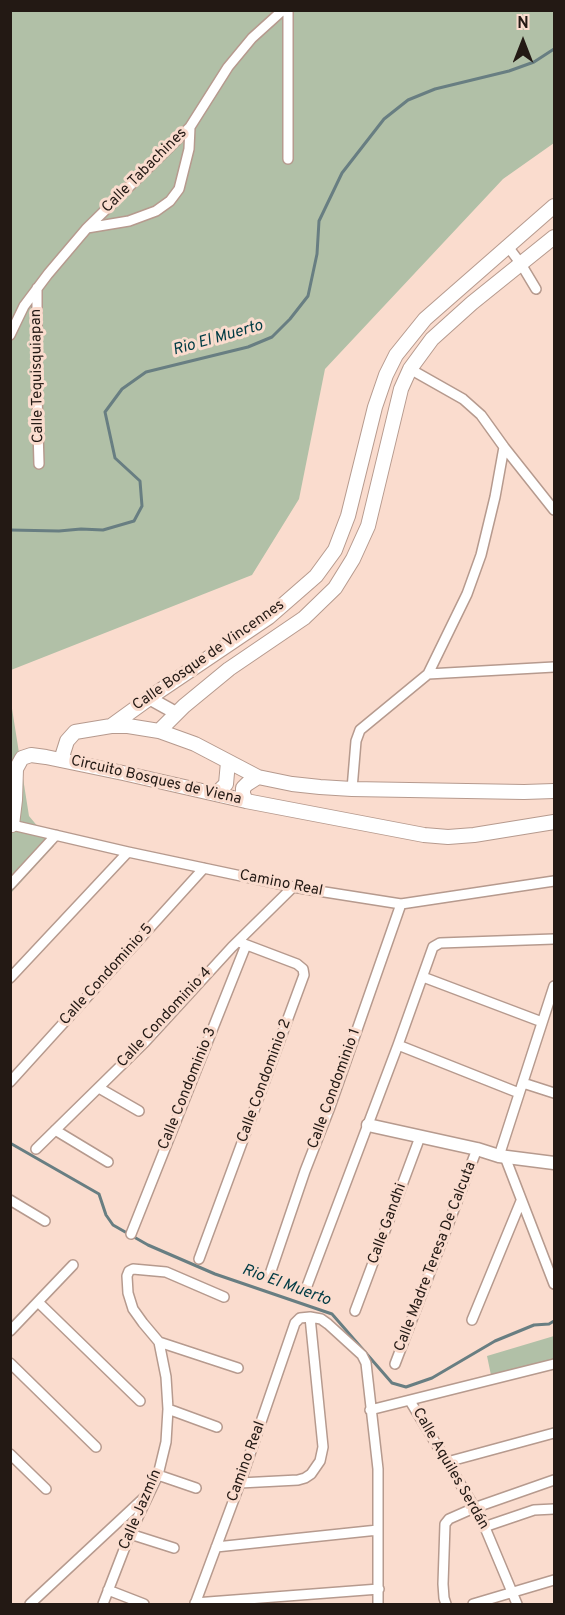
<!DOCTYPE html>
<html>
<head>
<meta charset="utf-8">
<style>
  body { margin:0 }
  #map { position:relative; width:565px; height:1615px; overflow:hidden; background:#fadcce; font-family:Overpass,sans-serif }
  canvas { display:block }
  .frame { position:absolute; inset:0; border:12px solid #231914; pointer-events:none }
  .north { position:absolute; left:493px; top:12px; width:60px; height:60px; -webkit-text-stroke:4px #fadcce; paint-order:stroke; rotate:0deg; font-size:16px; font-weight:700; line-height:24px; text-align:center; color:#231914 }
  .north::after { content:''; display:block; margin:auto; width:21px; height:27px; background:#231914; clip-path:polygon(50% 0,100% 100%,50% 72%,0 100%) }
</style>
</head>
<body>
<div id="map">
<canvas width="565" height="1615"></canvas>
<div class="frame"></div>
<div class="north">N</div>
</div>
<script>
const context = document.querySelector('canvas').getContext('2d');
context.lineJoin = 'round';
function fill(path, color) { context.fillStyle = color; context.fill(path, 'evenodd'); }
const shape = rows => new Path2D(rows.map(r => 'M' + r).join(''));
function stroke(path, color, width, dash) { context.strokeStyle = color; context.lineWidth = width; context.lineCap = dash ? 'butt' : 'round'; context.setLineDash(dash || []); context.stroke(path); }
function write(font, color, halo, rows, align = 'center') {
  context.font = font + ' Overpass,sans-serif'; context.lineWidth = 6; context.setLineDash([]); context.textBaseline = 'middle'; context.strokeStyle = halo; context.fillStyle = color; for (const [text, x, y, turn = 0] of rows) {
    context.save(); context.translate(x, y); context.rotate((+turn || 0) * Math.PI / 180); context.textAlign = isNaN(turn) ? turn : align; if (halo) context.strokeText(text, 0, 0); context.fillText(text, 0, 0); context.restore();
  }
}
fill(shape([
  [11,11,554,11,554,143,503,179,325,369,299,499,252,575,11,670],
  [10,696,29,816,54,846,11,893],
  [554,1336,554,1363,492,1380,487,1356]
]), '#b1c0a7');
stroke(shape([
  [10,530,59,531,81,529,103,530,134,521,142,506,140,481,115,458,105,412,122,389,146,372,248,347,272,337,290,319,308,296,317,254,319,221,342,173,384,119,408,100,435,89,509,71,534,62,554,49],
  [10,1143,99,1194,106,1215,113,1225,148,1245,215,1274,332,1314,392,1383,406,1387,432,1378,495,1341,534,1325,549,1324,554,1321]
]), '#687e82', 3);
const minor = shape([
  [288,159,288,10],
  [87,228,129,221,156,211,170,201,179,189,189,149,190,127],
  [509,248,521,264,536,289],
  [37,288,37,395,39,464],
  [10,335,24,306,48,274,87,228,190,127,228,67,252,38,283,10],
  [504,447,554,510],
  [428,674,554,667],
  [352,789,356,741,360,730,428,674,467,594,481,555,495,497,504,447,481,415,463,399,410,369],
  [12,825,128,852,293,887,401,904,554,881],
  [10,885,56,835],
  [423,977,542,1022],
  [10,978,128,852],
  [398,1045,519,1093],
  [10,1082,204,868],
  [523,1083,554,1093],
  [99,1088,139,1111],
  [55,1130,108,1162],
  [36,1149,145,1042,232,947,293,887],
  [499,1156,554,986],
  [505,1157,554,1284],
  [10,1200,45,1221],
  [131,1234,246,945],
  [199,1259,304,975,303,969,297,964,239,942],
  [270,1274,305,1171,330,1107,401,904],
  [307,1286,398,1045,433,947,440,943,554,939],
  [224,1297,166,1272,133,1269,129,1271,127,1276,128,1293,133,1309,143,1323,159,1342,238,1368],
  [38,1302,140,1401],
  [355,1311,420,1137],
  [472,1320,521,1201],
  [10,1331,73,1265],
  [10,1363,96,1447],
  [395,1364,477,1149],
  [410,1401,481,1518,517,1604],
  [168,1409,217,1427],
  [370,1410,554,1364],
  [10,1454,46,1489],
  [447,1462,554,1433],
  [158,1475,196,1488],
  [240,1483,298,1480,305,1478,311,1474,320,1461,323,1447,310,1317],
  [484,1527,534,1510,554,1509],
  [130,1534,174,1548],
  [216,1547,378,1530],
  [108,1590,144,1604],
  [195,1603,379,1589],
  [30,1604,147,1495],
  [103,1604,130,1534,158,1475,166,1442,168,1409,166,1377,159,1342],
  [195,1604,240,1483,295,1323,300,1318,310,1317,321,1319,328,1324,362,1355,366,1363,378,1469,378,1604],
  [446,1604,444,1598,443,1584,445,1524,449,1519,474,1508,554,1480],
  [473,1604,554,1580]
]);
const tertiary = shape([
  [149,698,176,713],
  [368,1125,477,1149,499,1156,554,1163]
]);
const secondary = shape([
  [111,726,158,692,269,617,316,576,335,550,348,516,375,407,386,375,396,355,425,319,554,206],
  [159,731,184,706,229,669,304,618,335,588,353,559,368,526,401,389,410,369,432,339,472,303,554,237],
  [61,760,67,741,75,732,111,726,128,726,159,731,195,744,258,777,292,784,320,787,352,789,524,792,554,791],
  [216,794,226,784,228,762],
  [246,801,243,794,243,788,247,784,258,777],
  [10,824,12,825,15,800,16,769,22,758,31,755,46,757,123,773,246,801,424,835,448,837,474,835,554,822]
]);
stroke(minor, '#b69a8e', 12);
stroke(tertiary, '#b69a8e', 15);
stroke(secondary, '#b69a8e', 16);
stroke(minor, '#fff', 9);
stroke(tertiary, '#fff', 12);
stroke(secondary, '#fff', 14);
write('15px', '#231914', '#fadcce', [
  ["Calle Tabachines",145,171,-45],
  ["Calle Tequisquiapan",38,376,-91],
  ["Calle Bosque de Vincennes",209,656,-35],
  ["Circuito Bosques de Viena",156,781,13],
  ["Camino Real",281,884,11],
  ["Calle Condominio 5",107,975,-48],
  ["Calle Condominio 4",165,1018,-47],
  ["Calle Condominio 2",265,1081,-70],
  ["Calle Condominio 3",188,1089,-68],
  ["Calle Condominio 1",335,1089,-70],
  ["Calle Gandhi",388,1224,-70],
  ["Calle Madre Teresa De Calcuta",436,1257,-69],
  ["Camino Real",247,1462,-70],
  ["Calle Aquiles Serdán",450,1469,60],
  ["Calle Jazmín",141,1510,-67]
]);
write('italic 16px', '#003b44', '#fadcce', [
  ["Rio El Muerto",218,339,-16],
  ["Rio El Muerto",286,1286,20]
]);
</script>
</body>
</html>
